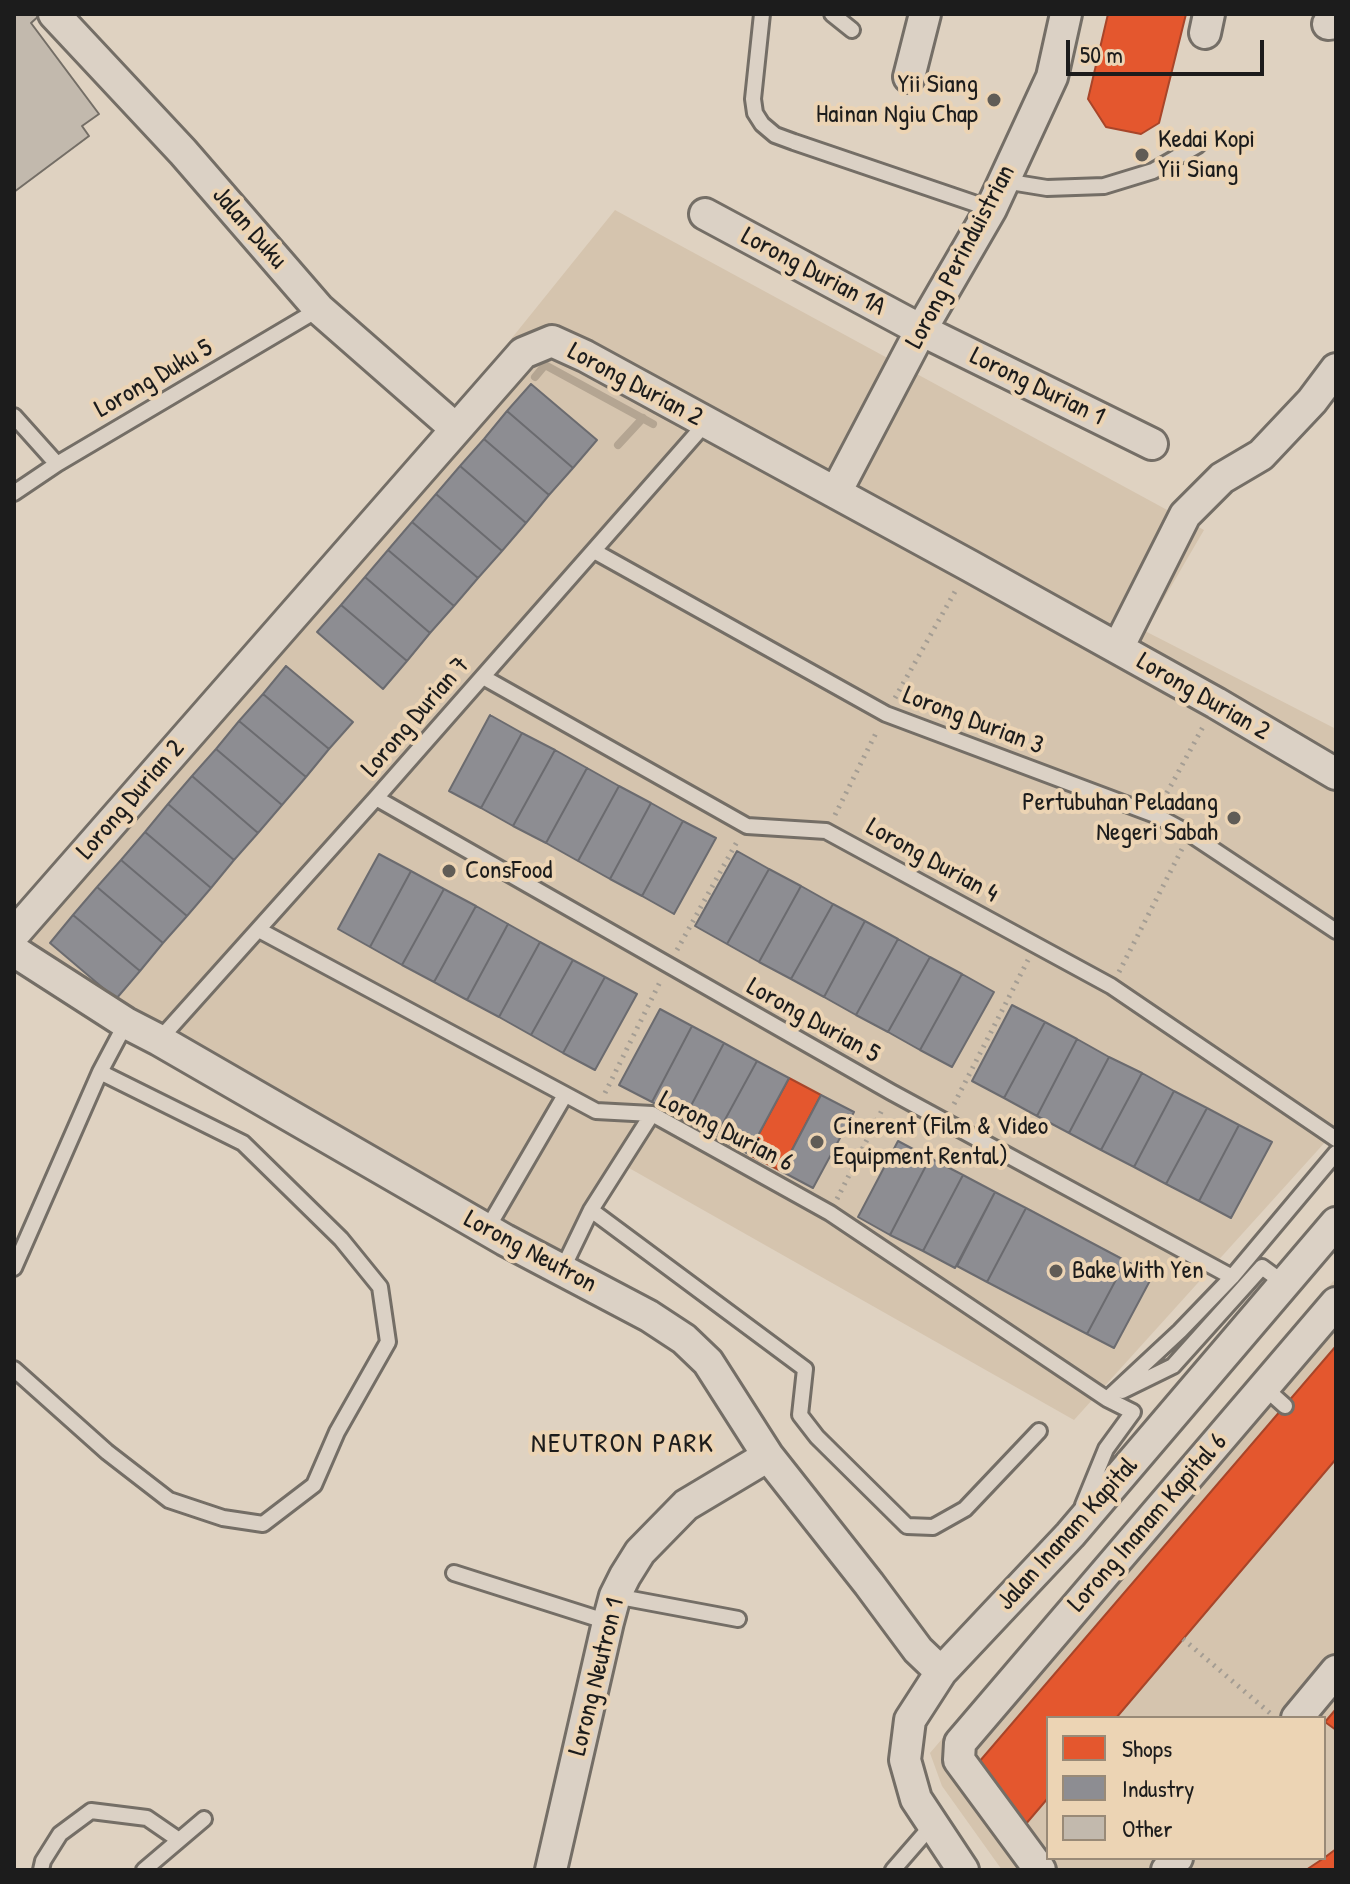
<!DOCTYPE html>
<html>
<head>
<meta charset="utf-8">
<style>
  body { margin:0 }
  #map { position:relative; width:1350px; height:1884px; overflow:hidden; background:#dfd2c1; font-family:"Patrick Hand",sans-serif }
  canvas { display:block }
  .frame { position:absolute; inset:0; border:16px solid #1c1c1c; pointer-events:none }
  .legend { position:absolute; left:1046px; top:1716px; width:280px; height:144px; box-sizing:border-box; background:#ecd4b4; border:2px solid #998a77; margin:0; padding:10px 14px; list-style:none; font-size:24px; color:#1c1c1c }
  .legend li { display:flex; align-items:center; gap:16px; height:40px }
  .legend b { width:40px; border:2px solid #998a77 }
  .scale { position:absolute; left:1066px; top:40px; width:198px; height:36px; box-sizing:border-box; border:4px solid #1c1c1c; border-top:0; padding-left:10px; font-size:24px; line-height:28px; white-space:nowrap; color:#1c1c1c; -webkit-text-stroke:6px #ecd4b4; paint-order:stroke }
</style>
</head>
<body>
<div id="map">
<canvas width="1350" height="1884"></canvas>
<div class="frame"></div>
<ul class="legend">
<li><b style="height:22px;background:#e4572e"></b>Shops</li>
<li><b style="height:22px;background:#8d8d92"></b>Industry</li>
<li><b style="height:22px;background:#c2b9ad"></b>Other</li>
</ul>
<div class="scale">50 m</div>
</div>
<script>
const context = document.querySelector('canvas').getContext('2d');
context.lineJoin = 'round';
function fill(path, color) { context.fillStyle = color; context.fill(path, 'evenodd'); }
const shape = rows => new Path2D(rows.map(r => 'M' + r).join(''));
function stroke(path, color, width, dash) { context.strokeStyle = color; context.lineWidth = width; context.lineCap = dash ? 'butt' : 'round'; context.setLineDash(dash || []); context.stroke(path); }
function write(font, color, halo, rows, align = 'center') {
  context.font = font + ' "Patrick Hand",sans-serif'; context.lineWidth = 8; context.setLineDash([]); context.textBaseline = 'middle'; context.strokeStyle = halo; context.fillStyle = color; for (const [text, x, y, turn = 0] of rows) {
    context.save(); context.translate(x, y); context.rotate((+turn || 0) * Math.PI / 180); context.textAlign = isNaN(turn) ? turn : align; if (halo) context.strokeText(text, 0, 0); context.fillText(text, 0, 0); context.restore();
  }
}
fill(shape([
  [615,210,1204,530,1145,631,1336,729,1336,1130,1074,1420,629,1168,545,1271,14,956],
  [1336,1278,1336,1870,1002,1870,942,1786,930,1753],
  [1048,1718,1324,1718,1324,1858,1048,1858]
]), '#d5c4ae');
const shops = shape([
  [1108,14,1186,14,1159,123,1141,134,1106,127,1088,99,1108,14],
  [789,1078,821,1095,781,1171,748,1154,789,1078],
  [1336,1346,1336,1459,1116,1718,1048,1718,1048,1798,1019,1832,973,1769,1336,1346],
  [1336,1709,1336,1730,1325,1722,1336,1709],
  [1336,1849,1336,1870,1306,1870,1324,1858,1336,1849]
]);
fill(shops, '#e4572e');
stroke(shops, '#a84529', 2);
const industry = shape([
  [531,384,597,440,573,468,507,411,531,384],
  [507,411,573,468,549,495,484,439,507,411],
  [484,439,549,495,526,523,460,466,484,439],
  [460,466,526,523,502,551,436,494,460,466],
  [436,494,502,551,478,578,412,522,436,494],
  [412,522,478,578,454,606,388,550,412,522],
  [388,550,454,606,430,633,365,577,388,550],
  [365,577,430,633,407,661,341,605,365,577],
  [341,605,407,661,383,689,317,632,341,605],
  [286,666,353,722,329,749,263,694,286,666],
  [263,694,329,749,306,777,239,721,263,694],
  [490,715,522,733,481,808,449,791,490,715],
  [239,721,306,777,282,805,216,749,239,721],
  [522,733,555,750,513,826,481,808,522,733],
  [216,749,282,805,258,833,192,776,216,749],
  [555,750,587,768,546,843,513,826,555,750],
  [587,768,619,786,578,861,546,843,587,768],
  [192,776,258,833,234,860,168,804,192,776],
  [619,786,651,803,610,879,578,861,619,786],
  [651,803,683,821,642,896,610,879,651,803],
  [168,804,234,860,211,888,145,832,168,804],
  [683,821,716,838,674,914,642,896,683,821],
  [145,832,211,888,187,916,121,860,145,832],
  [737,851,769,869,727,944,695,926,737,851],
  [379,854,411,871,370,947,338,929,379,854],
  [121,860,187,916,163,943,97,887,121,860],
  [769,869,801,886,759,962,727,944,769,869],
  [411,871,444,889,402,965,370,947,411,871],
  [801,886,833,904,791,979,759,962,801,886],
  [97,887,163,943,140,971,73,915,97,887],
  [444,889,476,906,434,982,402,965,444,889],
  [833,904,865,921,824,997,791,979,833,904],
  [476,906,508,924,467,1000,434,982,476,906],
  [73,915,140,971,116,999,50,943,73,915],
  [865,921,898,939,856,1015,824,997,865,921],
  [508,924,540,942,499,1017,467,1000,508,924],
  [898,939,930,957,888,1032,856,1015,898,939],
  [540,942,573,960,531,1035,499,1017,540,942],
  [930,957,962,974,920,1050,888,1032,930,957],
  [573,960,605,977,563,1053,531,1035,573,960],
  [962,974,994,992,952,1067,920,1050,962,974],
  [605,977,637,994,595,1070,563,1053,605,977],
  [1012,1005,1045,1022,1004,1098,972,1081,1012,1005],
  [660,1009,692,1026,652,1102,619,1085,660,1009],
  [1045,1022,1077,1039,1037,1116,1004,1098,1045,1022],
  [692,1026,724,1043,684,1119,652,1102,692,1026],
  [1077,1039,1109,1057,1069,1133,1037,1116,1077,1039],
  [724,1043,757,1061,716,1136,684,1119,724,1043],
  [1109,1057,1142,1073,1101,1150,1069,1133,1109,1057],
  [757,1061,789,1078,748,1154,716,1136,757,1061],
  [1142,1073,1174,1091,1134,1167,1101,1150,1142,1073],
  [1174,1091,1207,1108,1166,1184,1134,1167,1174,1091],
  [821,1095,854,1112,813,1188,781,1171,821,1095],
  [1207,1108,1239,1125,1199,1201,1166,1184,1207,1108],
  [1239,1125,1272,1142,1231,1218,1199,1201,1239,1125],
  [898,1141,930,1158,890,1235,858,1217,898,1141],
  [930,1158,963,1175,923,1251,890,1235,930,1158],
  [963,1175,995,1192,955,1268,923,1251,963,1175],
  [995,1192,1026,1208,987,1282,957,1266,995,1192],
  [1026,1208,1126,1261,1087,1334,987,1282,1026,1208],
  [1126,1261,1153,1275,1114,1348,1087,1334,1126,1261]
]);
fill(industry, '#8d8d92');
stroke(industry, '#6b6b6f', 2);
stroke(shape([
  [535,377,545,365,653,424],
  [618,445,643,418]
]), '#b4a592', 8);
const building = shape([
  [14,14,41,14,31,23,99,114,82,126,89,136,14,192,14,14]
]);
fill(building, '#c2b9ad');
stroke(building, '#746e66', 2);
const lane = shape([
  [762,14,753,99,755,113,762,124,775,135,794,142,991,209],
  [832,14,852,30],
  [1004,181,1047,188,1104,186,1153,171,1198,145],
  [14,416,57,464],
  [14,493,57,464,319,309],
  [594,551,886,714,1155,815,1190,834,1336,931],
  [483,677,747,826,826,831,1111,986,1336,1139],
  [376,798,891,1092,1232,1277],
  [259,930,596,1111,652,1114,830,1213,1107,1399,1133,1412,1106,1449,1083,1505],
  [159,1040,376,798,705,424],
  [591,1210,805,1369,800,1415,817,1437,907,1526,933,1527,965,1509,1039,1431],
  [487,1229,565,1095],
  [14,1268,100,1072,126,1023],
  [563,1268,591,1210,652,1114],
  [14,1369,107,1452,169,1500,223,1518,263,1524,314,1485,337,1432,388,1342,380,1287,341,1239,243,1143,100,1072],
  [1265,1388,1285,1406],
  [1122,1391,1173,1366,1262,1267,1285,1284],
  [1107,1399,1180,1331,1232,1277,1336,1153],
  [454,1573,608,1622],
  [615,1596,738,1619],
  [41,1870,43,1861,60,1834,91,1811,147,1818,179,1840],
  [144,1870,204,1819],
  [893,1870,933,1824]
]);
const street = shape([
  [54,14,183,152,319,309,456,429],
  [1328,24,1336,23],
  [1205,33,1209,14],
  [909,77,925,14],
  [705,214,921,330,1152,444],
  [836,492,921,330,991,209,1052,77,1066,14],
  [1118,648,1185,515,1222,478,1261,455,1312,401,1336,369],
  [14,934,523,353,552,341,585,356,970,566,1216,703,1336,774],
  [14,951,126,1023,159,1040,505,1240,649,1316,684,1339,708,1362,768,1456,869,1584,918,1650,941,1672],
  [1297,1718,1336,1671],
  [551,1870,608,1622,615,1596,625,1576,640,1552,686,1505,768,1456],
  [963,1870,916,1799,905,1760,910,1720,941,1672,1070,1535,1336,1223],
  [1040,1870,959,1760,960,1743,1336,1303],
  [1167,1870,1177,1858]
]);
stroke(lane, '#746e66', 20);
stroke(street, '#746e66', 36);
stroke(shape([
  [895,698,957,588],
  [1163,800,1204,725],
  [835,815,877,731],
  [677,950,738,840],
  [1119,972,1182,849],
  [605,1093,661,980],
  [954,1104,1028,960],
  [837,1199,883,1108],
  [1183,1639,1271,1714]
]), '#a49d93', 5, [2, 6]);
stroke(lane, '#dbd1c5', 14);
stroke(street, '#dbd1c5', 30);
for (const [x, y, r, color] of [
  [994,100,8,"#605c56"],
  [1142,155,8,"#605c56"],
  [1234,818,8,"#605c56"],
  [449,871,8,"#605c56"],
  [817,1142,8,"#605c56"],
  [1056,1271,8,"#605c56"]
]) { const dot = new Path2D(); dot.arc(x, y, r, 0, 2 * Math.PI); context.fillStyle = color; context.fill(dot); stroke(dot, '#ecd4b4', 3); }
write('26px', '#1c1c1c', '#ecd4b4', [
  ["Yii Siang",978,85,"right"],
  ["Hainan Ngiu Chap",978,115,"right"],
  ["Kedai Kopi",1158,140],
  ["Yii Siang",1158,170],
  ["Pertubuhan Peladang",1218,803,"right"],
  ["Negeri Sabah",1218,833,"right"],
  ["ConsFood",465,871],
  ["Cinerent (Film & Video",833,1127],
  ["Equipment Rental)",833,1157],
  ["Bake With Yen",1072,1271]
], 'left');
write('26px', '#1c1c1c', '#ecd4b4', [
  ["Jalan Duku",249,228,49],
  ["Lorong Perinduistrian",961,257,-62],
  ["Lorong Durian 1A",813,272,28],
  ["Lorong Duku 5",154,379,-30],
  ["Lorong Durian 2",635,385,28],
  ["Lorong Durian 1",1037,387,26],
  ["Lorong Durian 2",1203,697,30],
  ["Lorong Durian 7",416,717,-49],
  ["Lorong Durian 3",973,721,21],
  ["Lorong Durian 2",131,800,-49],
  ["Lorong Durian 4",932,861,29],
  ["Lorong Durian 5",813,1021,29],
  ["Lorong Durian 6",726,1132,27],
  ["Lorong Neutron",530,1252,28],
  ["Lorong Inanam Kapital 6",1148,1523,-49],
  ["Jalan Inanam Kapital",1068,1534,-48],
  ["Lorong Neutron 1",597,1677,-76]
]);
context.letterSpacing = '2px';
write('28px', '#1c1c1c', '#ecd4b4', [
  ["NEUTRON PARK",623,1445]
]);
context.letterSpacing = '0px';
</script>
</body>
</html>
